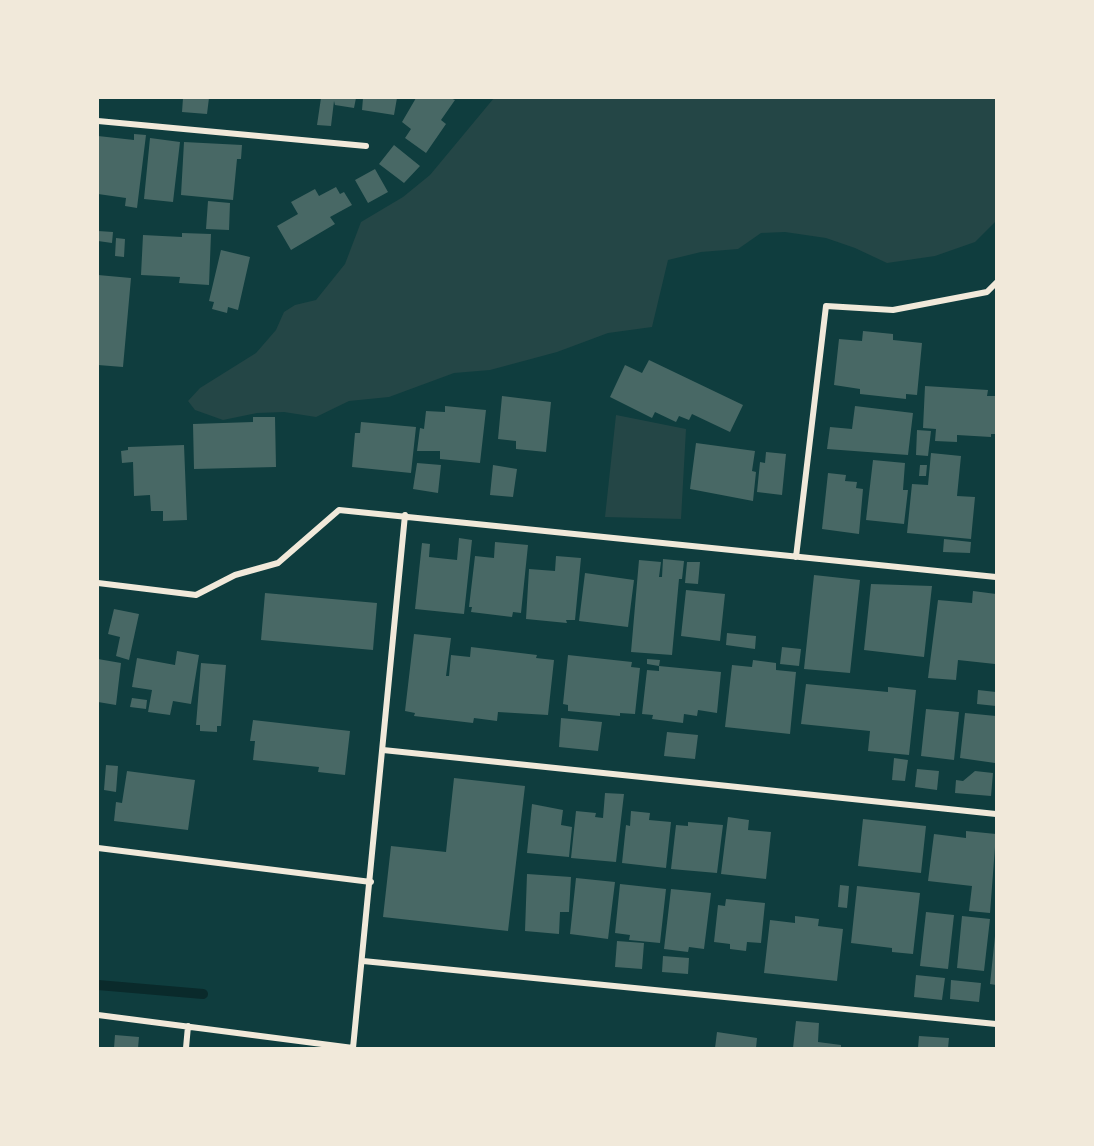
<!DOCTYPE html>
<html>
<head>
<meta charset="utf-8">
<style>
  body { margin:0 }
  #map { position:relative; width:1094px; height:1146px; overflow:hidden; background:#0f3d3e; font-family:"PT Sans Narrow",sans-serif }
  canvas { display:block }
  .frame { position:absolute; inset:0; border:99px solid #f1e9da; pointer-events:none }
</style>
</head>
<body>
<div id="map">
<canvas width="1094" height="1146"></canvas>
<div class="frame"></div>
</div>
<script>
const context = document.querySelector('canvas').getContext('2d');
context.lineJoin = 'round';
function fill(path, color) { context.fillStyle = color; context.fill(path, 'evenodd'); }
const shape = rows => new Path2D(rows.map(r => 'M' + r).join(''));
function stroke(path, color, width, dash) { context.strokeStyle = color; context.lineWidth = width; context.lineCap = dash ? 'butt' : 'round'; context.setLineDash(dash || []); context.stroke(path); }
fill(shape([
  [494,98,996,98,996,221,975,242,935,256,887,263,855,248,826,238,785,232,761,233,738,249,701,252,668,260,652,327,608,333,557,352,490,370,454,373,389,397,349,401,316,417,284,412,257,413,223,420,195,410,188,401,200,388,256,353,276,330,284,312,295,305,316,300,345,264,361,222,403,197,430,175],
  [616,415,686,429,681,519,605,517]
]), '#244646');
stroke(shape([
  [98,985,203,994]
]), '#0a2a2b', 10);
fill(shape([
  [183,98,209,98,207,114,182,112],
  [321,98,356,98,354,108,335,105,334,101,331,126,317,125],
  [363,98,397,98,394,115,362,110],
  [416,98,450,98,455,100,441,120,446,124,426,153,405,138,411,129,402,122],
  [134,134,146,135,137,208,125,206,126,198,98,194,98,136,134,140],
  [150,138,180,142,173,202,144,199],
  [184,142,242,145,241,159,237,159,233,200,181,195],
  [394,145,420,166,404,183,379,164],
  [375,169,388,192,368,203,355,180],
  [336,187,340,194,344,192,352,205,330,217,335,224,291,250,277,226,298,214,291,202,315,189,319,196],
  [208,201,230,203,229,230,206,229],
  [98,231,113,232,112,243,98,241],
  [182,233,211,234,209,285,179,283,180,277,141,275,143,235,182,237],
  [116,238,125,239,124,257,115,256],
  [221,250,250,257,238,310,228,307,227,313,212,309,214,302,209,301],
  [98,275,131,278,123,367,98,365],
  [863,331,893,334,893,340,922,343,917,395,906,394,906,399,860,394,860,389,834,385,839,339,862,341],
  [649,360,743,405,730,432,692,414,689,420,679,416,676,422,655,412,652,418,610,397,625,365,642,373],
  [925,386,988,390,987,396,996,396,996,434,991,434,991,437,957,435,957,442,935,441,936,429,923,428],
  [502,396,551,402,546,452,516,449,516,441,498,439],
  [445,406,486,410,480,463,440,459,440,451,417,451,420,428,424,429,426,411,445,412],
  [855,406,913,413,908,455,827,449,830,427,852,429],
  [253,417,275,417,276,467,194,469,193,424,253,422],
  [361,422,416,427,411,473,352,467,355,433,360,433],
  [917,430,931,431,928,456,916,455],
  [696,443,755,451,752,471,756,472,753,501,690,489],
  [184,445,187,520,163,521,163,511,151,511,150,495,134,496,133,462,122,463,121,451,128,450,128,447],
  [766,452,786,454,782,495,757,492,760,462,765,463],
  [931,453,961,456,957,496,975,497,971,539,907,533,912,484,928,485],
  [873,460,905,463,903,490,908,490,904,524,866,520],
  [417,463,441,465,438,493,413,489],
  [493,465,517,469,513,497,490,495],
  [920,465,927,465,926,476,919,476],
  [828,473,846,475,845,481,857,482,856,488,863,489,859,534,822,529],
  [459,538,472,540,464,614,415,609,422,543,430,544,429,557,457,560],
  [944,539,971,542,970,553,943,552],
  [495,542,528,545,521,613,513,612,512,617,471,612,472,607,469,607,475,556,494,558],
  [556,556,581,558,575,620,566,620,567,623,526,619,529,569,555,571],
  [663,559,684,561,682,579,679,579,672,655,631,652,639,560,661,562,659,577,662,577],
  [687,562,700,562,698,584,685,583],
  [585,573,634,580,628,627,579,621],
  [814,575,860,580,850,673,804,669],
  [871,584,932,586,924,657,864,650],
  [686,590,725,594,720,641,681,636],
  [973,591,996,594,995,664,958,660,956,680,928,678,938,600,972,603],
  [265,593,377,603,373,650,261,640],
  [114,609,139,614,129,660,116,656,120,637,108,634],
  [727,633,756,636,755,649,726,645],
  [414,634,451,638,446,676,449,676,451,655,470,657,471,647,537,655,536,658,554,660,548,715,498,712,497,721,474,718,473,723,414,716,415,713,405,711],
  [782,647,801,649,799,666,780,664],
  [177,651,199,655,191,704,173,701,170,715,148,712,152,690,132,687,137,658,175,665],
  [568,655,632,662,631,667,640,668,635,714,620,713,620,716,568,711,568,705,563,704],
  [98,659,121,663,116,705,98,702],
  [647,659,660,660,659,666,647,664],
  [753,660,776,663,776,670,796,672,790,734,725,727,732,665,752,667],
  [201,663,226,665,221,726,217,726,217,732,200,731,200,725,196,725],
  [659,666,721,672,717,713,698,710,697,716,684,714,683,723,652,719,653,715,642,714,647,670,659,671],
  [806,684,888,692,888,687,916,690,909,755,868,751,870,731,801,724],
  [978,690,996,692,996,706,977,704],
  [132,698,147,700,146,709,130,707],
  [926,709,959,712,954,760,921,756],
  [965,713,996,716,995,763,960,758],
  [561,718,602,722,598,751,559,747],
  [253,720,350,731,345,775,318,772,319,767,253,760,255,741,250,741],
  [667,732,698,735,695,759,664,756],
  [894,758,908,760,905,781,892,780],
  [106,765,118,766,116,792,104,790],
  [917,769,939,771,937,790,915,787],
  [127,771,195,780,188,830,114,821,116,802,122,803],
  [975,771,993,773,991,796,955,793,956,780,963,781],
  [454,778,525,786,508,931,383,917,391,846,446,852],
  [605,793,624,794,616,862,571,858,576,811,596,813,595,817,603,818],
  [532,804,563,810,561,825,572,827,569,857,527,853],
  [631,811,650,813,649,820,671,822,666,868,622,863,626,825,630,826],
  [728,817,749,820,748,830,771,832,766,879,721,874],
  [863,819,926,826,921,873,858,866],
  [688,822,723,825,717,873,671,869,676,825,688,826],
  [966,831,996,834,990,913,969,911,972,886,928,881,934,834,966,838],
  [527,874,571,877,569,912,560,912,559,934,525,931],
  [576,878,615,882,608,939,570,934],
  [620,884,666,889,660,943,629,940,630,935,615,933],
  [840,885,849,886,847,908,838,907],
  [857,886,920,893,913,954,892,952,892,948,851,943],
  [671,889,711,893,704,949,689,947,688,952,664,949],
  [726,899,765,903,761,943,747,942,746,951,730,949,730,944,714,942,718,905,725,906],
  [926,912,954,915,948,969,920,966],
  [795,916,819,919,818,926,843,929,837,981,764,973,770,920,795,923],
  [962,916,990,919,984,971,957,968],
  [995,936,996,936,996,985,990,984],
  [617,941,644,943,642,969,615,967],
  [663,956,689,958,688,974,662,972],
  [916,975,945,978,942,1000,914,997],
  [951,980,981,983,979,1002,950,999],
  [796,1021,819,1023,818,1042,841,1045,841,1048,793,1048],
  [717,1032,757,1038,756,1048,715,1048],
  [115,1035,139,1037,138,1048,114,1048],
  [919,1036,949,1038,948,1048,918,1048]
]), '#486865');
stroke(shape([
  [98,121,366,146],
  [796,557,826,306,893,310,987,292,996,283],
  [98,583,196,595,235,575,278,563,339,510,996,577],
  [383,750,996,814],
  [98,848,371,882],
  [363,961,996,1024],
  [98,1015,353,1048],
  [186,1048,188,1026],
  [353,1048,405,515]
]), '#f1e9da', 6);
</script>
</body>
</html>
